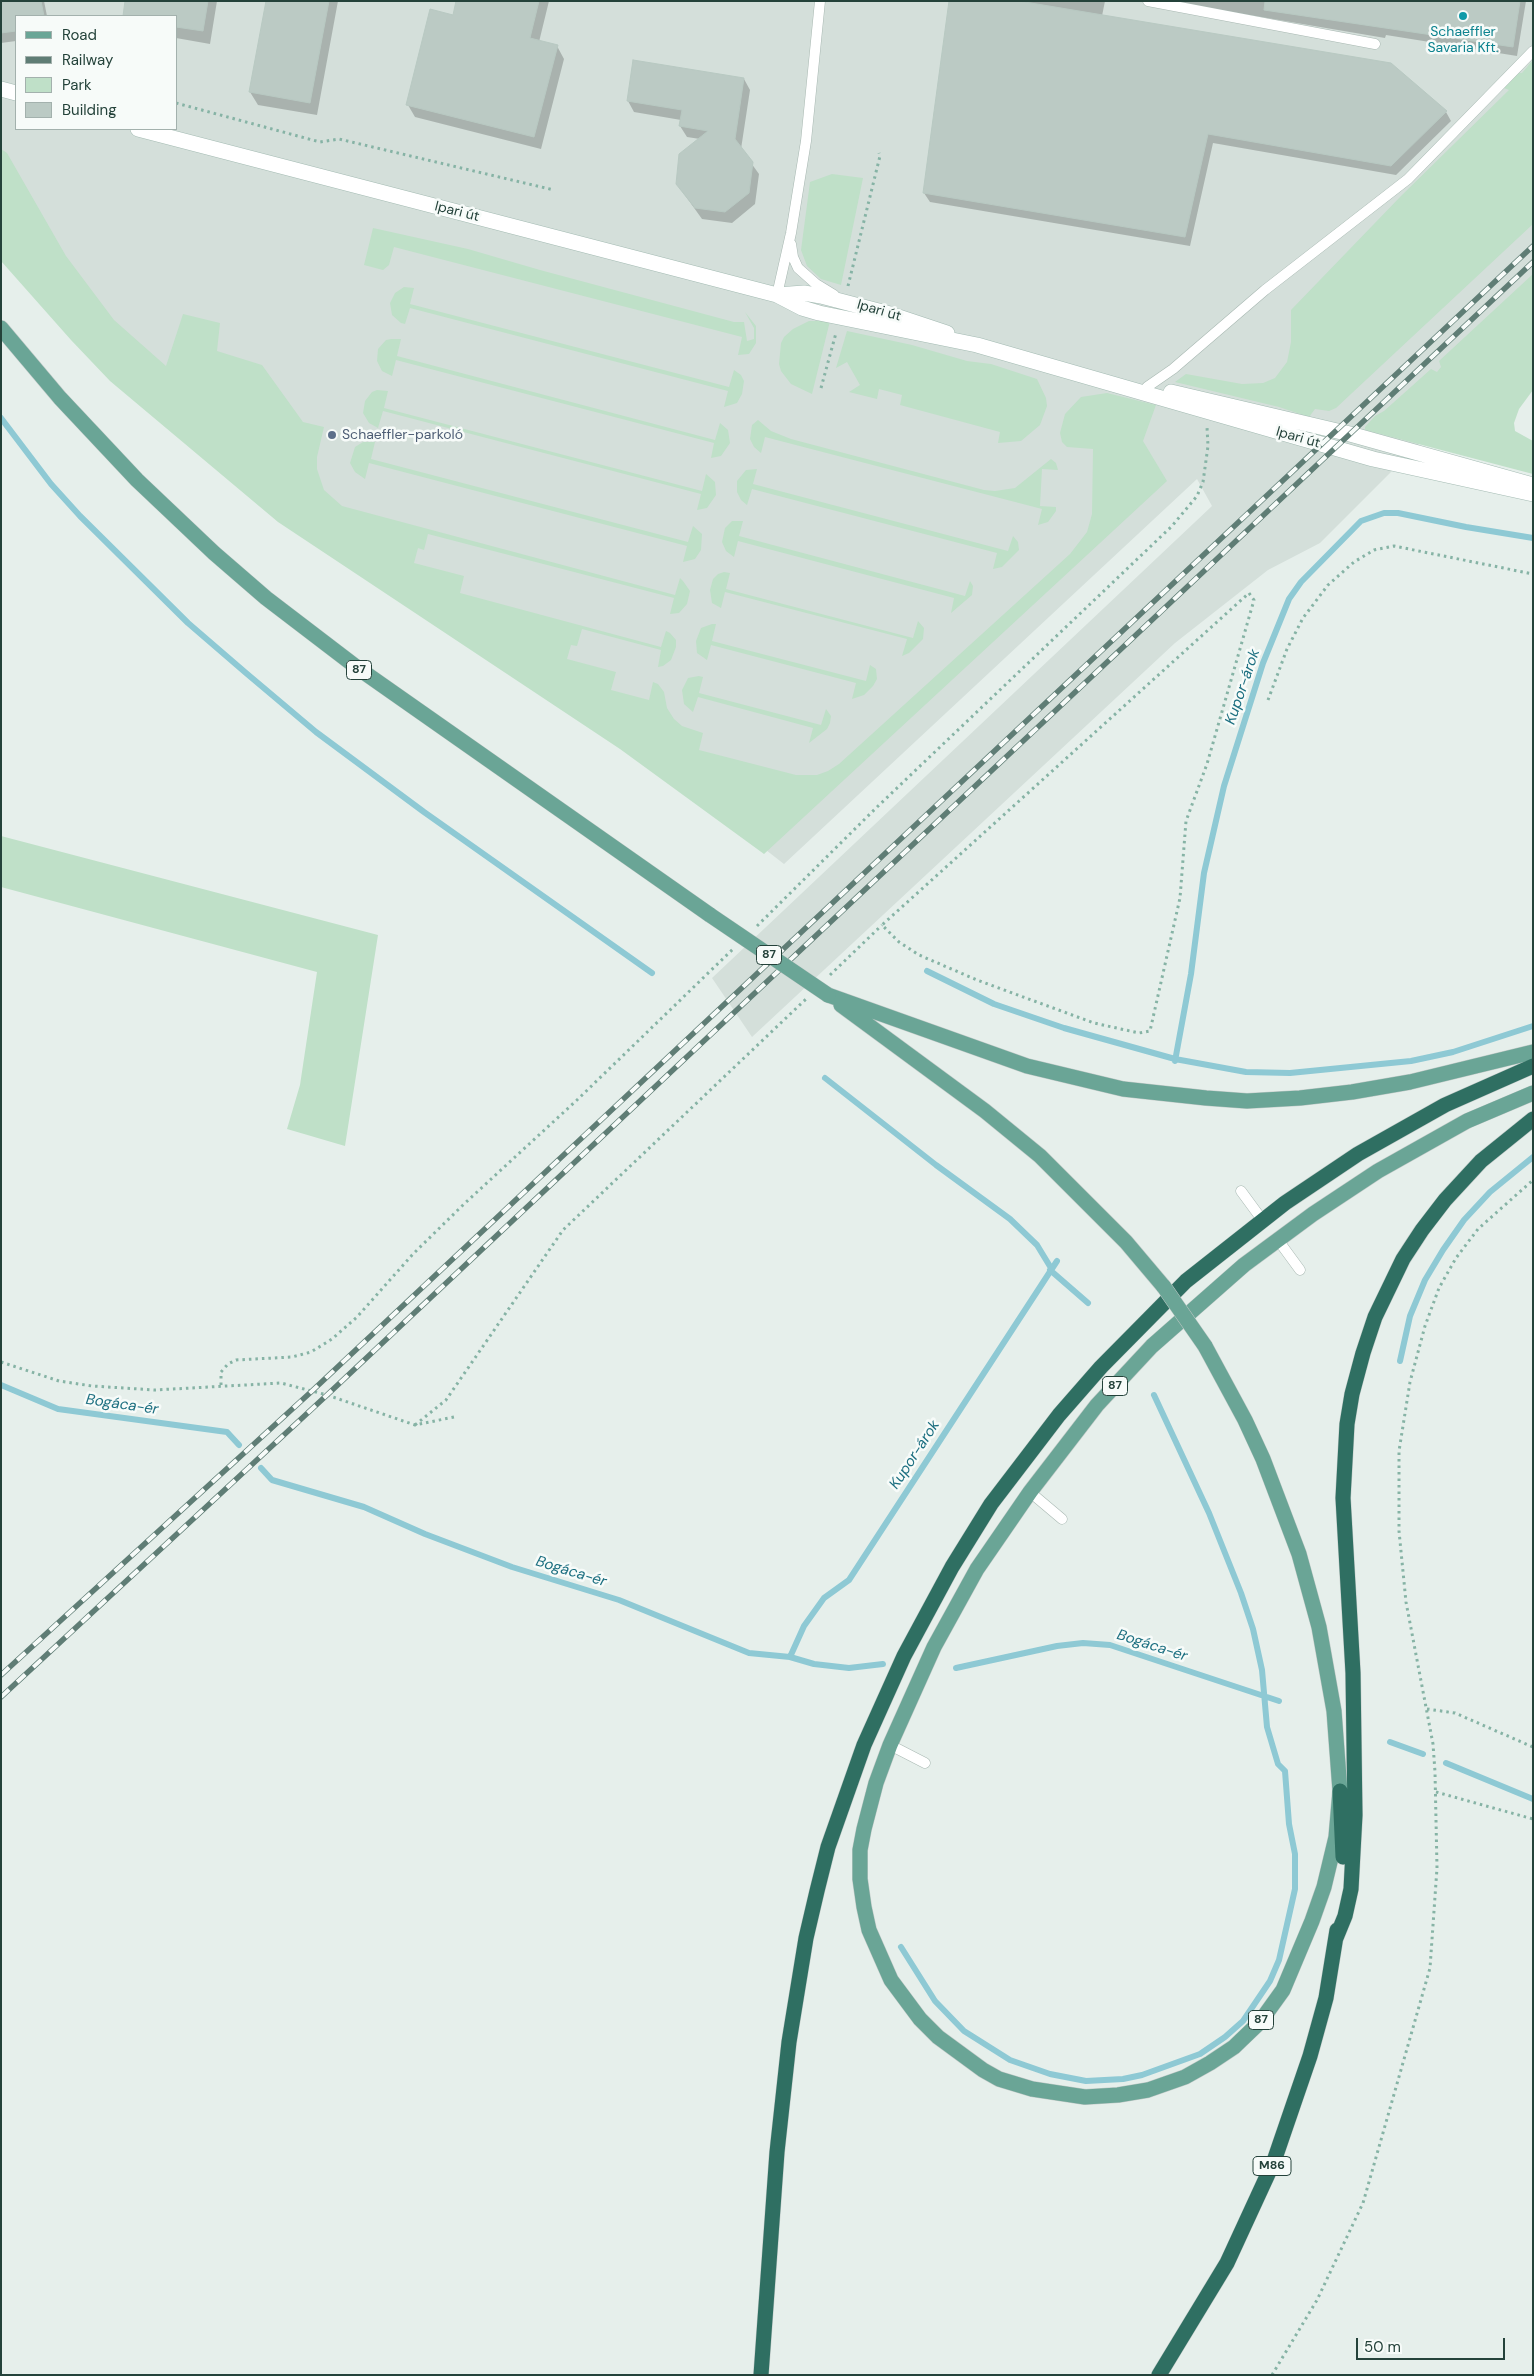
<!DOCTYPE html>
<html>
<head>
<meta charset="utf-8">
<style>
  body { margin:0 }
  #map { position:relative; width:1534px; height:2376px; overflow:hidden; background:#e6efeb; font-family:"DM Sans",sans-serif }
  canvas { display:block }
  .frame { position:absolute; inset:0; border:2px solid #24423a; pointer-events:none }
  .legend { position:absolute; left:15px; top:15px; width:162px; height:115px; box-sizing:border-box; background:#f7fbf9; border:1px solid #a3b1ad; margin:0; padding:6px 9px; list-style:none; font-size:15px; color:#24423a }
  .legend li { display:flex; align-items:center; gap:10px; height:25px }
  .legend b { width:25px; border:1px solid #a3b1ad }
  .scale { position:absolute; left:1356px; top:2338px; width:149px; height:22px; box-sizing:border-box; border:2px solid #24423a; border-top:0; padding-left:6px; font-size:15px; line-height:18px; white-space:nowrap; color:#24423a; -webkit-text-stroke:4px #f7fbf9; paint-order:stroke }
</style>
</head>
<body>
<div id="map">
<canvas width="1534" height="2376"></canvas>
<div class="frame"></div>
<ul class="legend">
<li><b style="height:6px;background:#6aa596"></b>Road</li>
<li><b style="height:6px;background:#5f7d75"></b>Railway</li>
<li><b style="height:14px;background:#bfe0c8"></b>Park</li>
<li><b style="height:14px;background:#bbcac4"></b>Building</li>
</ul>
<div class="scale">50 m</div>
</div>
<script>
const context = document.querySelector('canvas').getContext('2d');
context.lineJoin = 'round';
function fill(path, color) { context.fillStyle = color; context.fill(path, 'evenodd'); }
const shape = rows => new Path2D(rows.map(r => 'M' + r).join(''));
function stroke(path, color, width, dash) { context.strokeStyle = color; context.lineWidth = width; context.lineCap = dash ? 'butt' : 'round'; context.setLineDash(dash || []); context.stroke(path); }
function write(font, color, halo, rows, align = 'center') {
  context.font = font + ' "DM Sans",sans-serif'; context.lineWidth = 5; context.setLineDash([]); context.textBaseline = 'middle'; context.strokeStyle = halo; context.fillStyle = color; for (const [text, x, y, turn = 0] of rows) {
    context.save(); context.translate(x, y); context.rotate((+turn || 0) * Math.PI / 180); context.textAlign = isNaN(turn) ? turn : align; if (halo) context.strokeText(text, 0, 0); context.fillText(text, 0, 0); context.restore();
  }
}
fill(shape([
  [1,1,1533,1,1533,340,1450,413,1320,543,1268,570,1175,643,752,1037,712,978,1212,506,1197,479,784,864,144,368,1,179],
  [16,16,176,16,176,129,16,129]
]), '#d4dfda');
fill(shape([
  [1533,60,1533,224,1336,408,1329,411,1315,409,1309,417,1279,407,1175,382,1186,374,1242,384,1263,383,1275,378,1287,362,1291,342,1291,310,1401,196,1509,90,1504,88,1513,72,1522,73],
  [1,149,7,153,66,256,114,320,166,366,183,314,220,323,217,351,262,365,303,422,324,427,317,457,317,469,324,490,342,506,675,595,680,578,683,581,690,591,687,604,679,613,670,614,674,598,428,534,424,550,418,548,414,563,464,576,460,593,661,647,666,631,670,633,676,640,676,647,671,660,663,666,658,667,661,650,582,629,577,646,571,645,567,659,616,672,611,690,649,700,653,682,658,684,664,692,667,708,674,719,682,726,703,733,699,750,796,775,817,775,828,771,839,764,1070,554,1087,532,1092,514,1093,449,1067,447,1062,442,1060,433,1065,414,1081,397,1107,393,1156,405,1143,441,1167,481,764,854,620,749,278,522,110,381,71,340,1,261],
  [832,174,863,178,841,285,821,279,807,266,801,250,810,182],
  [373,228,468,249,540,270,734,322,744,322,747,341,754,339,754,328,745,312,756,326,756,343,749,354,738,355,742,337,394,247,389,265,383,270,364,265],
  [1533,274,1533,390,1519,409,1514,423,1515,431,1533,441,1533,474,1365,430,1365,427,1375,416,1384,411,1431,369,1437,372,1441,367,1439,361],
  [404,287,414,288,410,304,729,387,734,370,741,375,744,381,742,394,737,403,724,407,728,391,410,308,405,324,401,323,392,315,390,303,395,293],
  [809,321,830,321,812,394,791,384,781,371,779,364,781,343,784,337,793,329],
  [847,331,912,345,967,361,991,364,1037,379,1046,398,1047,406,1040,425,1021,441,998,443,1000,432,900,405,902,395,879,389,877,399,849,392,860,385,847,362,836,368],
  [391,339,401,339,397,356,715,440,720,423,728,430,730,443,721,456,711,458,714,443,396,360,392,376,382,371,377,361,378,349,386,340],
  [377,390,388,391,384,408,702,491,706,474,715,482,716,495,707,508,697,510,701,494,383,411,378,428,369,423,363,413,365,401,372,392],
  [758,420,771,431,791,439,984,490,995,491,1015,488,1051,459,1056,463,1058,470,1042,469,1040,506,1056,507,1056,511,1048,522,1038,525,1042,509,765,437,761,453,754,447,750,439,752,425],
  [363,442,375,442,371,459,688,542,693,526,702,534,701,550,695,559,683,562,687,546,369,463,365,479,355,472,350,463,355,447],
  [757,469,753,484,1008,551,1013,536,1018,542,1019,550,1002,567,993,569,997,553,752,489,747,505,741,500,737,492,737,481,746,470],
  [732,521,743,521,739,536,965,596,970,581,973,586,972,595,951,613,954,598,738,541,734,557,726,551,722,542,725,528],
  [724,572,730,573,726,589,913,638,918,621,924,628,923,639,909,653,902,656,907,639,725,592,721,608,712,603,710,590,713,579,718,574],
  [712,624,716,624,712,641,866,681,870,665,876,669,877,679,873,686,864,695,852,699,856,683,711,645,707,660,697,653,696,641,701,628],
  [699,676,703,677,699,693,821,725,826,709,831,716,830,723,827,729,809,743,813,728,698,697,693,712,684,704,682,690,688,678],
  [1,836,378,935,345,1146,287,1129,300,1085,317,972,1,887]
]), '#bfe0c8');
fill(shape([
  [1,1,44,1,47,16,16,16,16,41,1,43],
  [127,1,217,1,210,44,176,38,176,16,124,16],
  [267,1,338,1,317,115,258,105,250,92],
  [458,1,549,1,539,42,557,46,564,59,541,149,415,117,408,105,454,16],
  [950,1,1105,1,1102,16,1446,112,1451,121,1396,175,1213,143,1190,246,930,202,924,193],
  [1167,1,1526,1,1517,56,1386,35,1385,38],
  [744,79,750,90,741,149,759,174,755,204,732,223,702,219,677,184,700,139,687,137,680,126,681,120,634,112,628,101]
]), '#0003');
stroke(shape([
  [1,418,51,484,80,516,188,623,246,673,316,732,424,812,652,973],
  [927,971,994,1004,1064,1028,1175,1059,1246,1072,1290,1073,1411,1061,1453,1052,1533,1026],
  [1175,1061,1191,974,1204,873,1224,786,1263,663,1289,599,1301,582,1361,521,1384,513,1398,513,1466,527,1533,538],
  [825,1078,936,1165,1010,1219,1037,1245,1051,1268],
  [1050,1270,1088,1303],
  [1400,1361,1410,1316,1425,1280,1443,1250,1464,1220,1490,1192,1533,1157],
  [1,1385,58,1409,227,1432,239,1445],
  [261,1468,272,1480,364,1507,425,1534,512,1567,619,1600,749,1653,790,1657,814,1664,849,1668,883,1664],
  [790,1657,804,1626,824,1598,849,1580,1057,1261],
  [956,1668,1057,1646,1083,1643,1110,1645,1279,1701],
  [1390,1742,1423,1754],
  [1446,1763,1533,1799],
  [901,1947,935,2001,964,2031,1010,2060,1050,2074,1086,2081,1123,2079,1142,2075,1200,2054,1225,2037,1243,2021,1270,1981,1279,1960,1295,1889,1295,1854,1289,1824,1285,1771,1278,1764,1267,1727,1262,1670,1253,1629,1241,1593,1209,1513,1154,1395]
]), '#8ec9d4', 6);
const building = shape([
  [1,1,41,1,44,16,16,16,16,31,1,33,1,1],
  [125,1,208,1,203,31,176,27,176,16,123,16,125,1],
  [266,1,329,1,310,103,249,92,266,1],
  [456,1,539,1,530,38,558,45,534,137,406,105,430,9,453,15,456,1],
  [949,1,1019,1,1391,63,1447,111,1391,166,1208,134,1185,237,923,193,949,1],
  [1265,1,1520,1,1513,47,1264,10,1265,1],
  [633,60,744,78,735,139,753,162,749,193,725,212,695,208,676,184,679,154,708,131,679,126,682,110,627,101,633,60]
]);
fill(building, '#bbcac4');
stroke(building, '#b8c9c2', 1);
const lane = shape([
  [1148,1,1375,44],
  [791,244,793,257,798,268,816,284,834,295],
  [777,295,791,233,806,141,820,1],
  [1147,387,1173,369,1265,290,1408,179,1533,51],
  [1241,1191,1263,1221],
  [1278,1240,1300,1270],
  [1030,1492,1062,1519],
  [890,1745,925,1763]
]);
const secondary = shape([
  [1,89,16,93],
  [138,129,777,295,802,308,819,313,977,345,1373,459,1533,494],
  [777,295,804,293,821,296,890,314,947,333],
  [1171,392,1350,434,1533,485]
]);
const primary = shape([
  [1,328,60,398,137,480,214,553,266,598,355,666,710,915],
  [828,995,1027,1066,1123,1089,1206,1098,1247,1101,1300,1098,1352,1092,1410,1082,1533,1052],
  [841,1005,985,1111,1040,1156,1126,1242,1164,1287],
  [1205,1346,1245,1420,1263,1459,1299,1554,1319,1627,1334,1711,1340,1791,1336,1837,1324,1887,1312,1921,1283,1990,1260,2022,1234,2047,1210,2063,1185,2077,1148,2090,1118,2095,1085,2097,1032,2089,999,2079,983,2070,938,2037,920,2019,891,1980,869,1930,864,1907,860,1879,860,1850,864,1829,876,1783,890,1745,934,1647,977,1569,1030,1492,1097,1405,1152,1346,1244,1265,1313,1214,1378,1171,1467,1121,1533,1093]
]);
const highway = shape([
  [1340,1791,1343,1857],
  [1336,1938,1345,1916,1351,1889,1355,1815,1353,1673,1343,1498,1347,1424,1352,1394,1363,1353,1375,1317,1403,1259,1422,1230,1445,1200,1481,1161,1533,1119],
  [761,2375,777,2152,789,2042,806,1938,817,1891,828,1847,864,1745,904,1656,952,1567,991,1504,1059,1415,1101,1367,1186,1281,1285,1203,1358,1154,1445,1105,1533,1066],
  [1159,2375,1227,2263,1274,2161,1310,2056,1326,1998,1337,1930]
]);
stroke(lane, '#a8b8b2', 11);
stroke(secondary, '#a4bbb3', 16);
stroke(primary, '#c2cac8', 16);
stroke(highway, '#c2cac8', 16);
stroke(shape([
  [176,103,320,142,339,139,554,190],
  [848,286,880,156,879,153],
  [821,388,836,333],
  [1249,593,1254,600,1207,764,1186,821,1180,898,1150,1031,1139,1033,1094,1023,977,980,919,955,899,942,882,925,1249,593],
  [1268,700,1287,649,1303,618,1328,585,1354,562,1374,550,1394,546,1533,574],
  [757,926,876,808,1172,526,1197,496,1203,482,1208,446,1207,427],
  [830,975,882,925],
  [1,1362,59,1381,92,1386,155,1390,281,1383,327,1395,415,1425,454,1417],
  [221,1385,221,1372,228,1364,236,1360,292,1357,311,1352,332,1339,357,1317,413,1254,464,1204,577,1100,733,949],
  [415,1425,446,1400,563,1230,806,999],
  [1427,1709,1455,1713,1533,1747],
  [1436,1792,1533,1819],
  [1272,2375,1317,2300,1363,2203,1430,1968,1437,1868,1435,1772,1433,1744,1406,1602,1399,1531,1399,1451,1410,1382,1425,1326,1439,1288,1456,1258,1478,1229,1533,1180]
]), '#86b3a5', 3, [2.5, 4]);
stroke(lane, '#fff', 10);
stroke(secondary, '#fff', 15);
stroke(primary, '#6aa596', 15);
stroke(highway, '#2f6f62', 15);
const rail = shape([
  [1,1675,312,1391,1533,246],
  [1,1697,327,1395,1533,262]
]);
stroke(rail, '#5f7d75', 5.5);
stroke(rail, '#f7fbf9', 4, [11]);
const primaryBridge = shape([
  [710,915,828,995],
  [1164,1287,1205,1346]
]);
stroke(primaryBridge, '#c2cac8', 16, []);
stroke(primaryBridge, '#6aa596', 15);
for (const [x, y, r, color] of [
  [1463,16,5,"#0f9aa8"],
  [332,435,5,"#5c6f8a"]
]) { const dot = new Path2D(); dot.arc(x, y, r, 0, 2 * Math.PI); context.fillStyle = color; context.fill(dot); stroke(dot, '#f7fbf9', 2); }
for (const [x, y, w] of [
  [359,670,25],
  [769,955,25],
  [1115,1386,25],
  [1261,2020,25],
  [1272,2166,38]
]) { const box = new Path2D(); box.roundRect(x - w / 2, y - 9.5, w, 19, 4); context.fillStyle = '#f7fbf9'; context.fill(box); stroke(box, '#24423a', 1); }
write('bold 12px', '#24423a', null, [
  ["87",359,670],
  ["87",769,955],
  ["87",1115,1386],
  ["87",1261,2020],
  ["M86",1272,2166]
]);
write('14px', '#0d838f', '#f7fbf9', [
  ["Schaeffler",1463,32],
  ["Savaria Kft.",1463,48]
]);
write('14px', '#24423a', '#f7fbf9', [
  ["Ipari út",457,212,14],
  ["Ipari út",879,311,16],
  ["Ipari út",1298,438,16]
]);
write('14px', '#4e5e75', '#f7fbf9', [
  ["Schaeffler-parkoló",342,435]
], 'left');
write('italic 15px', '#1c6f80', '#f7fbf9', [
  ["Kupor-árok",1243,687,-71],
  ["Bogáca-ér",122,1405,8],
  ["Kupor-árok",915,1455,-57],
  ["Bogáca-ér",571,1572,17],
  ["Bogáca-ér",1152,1646,18]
]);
</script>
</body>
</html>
